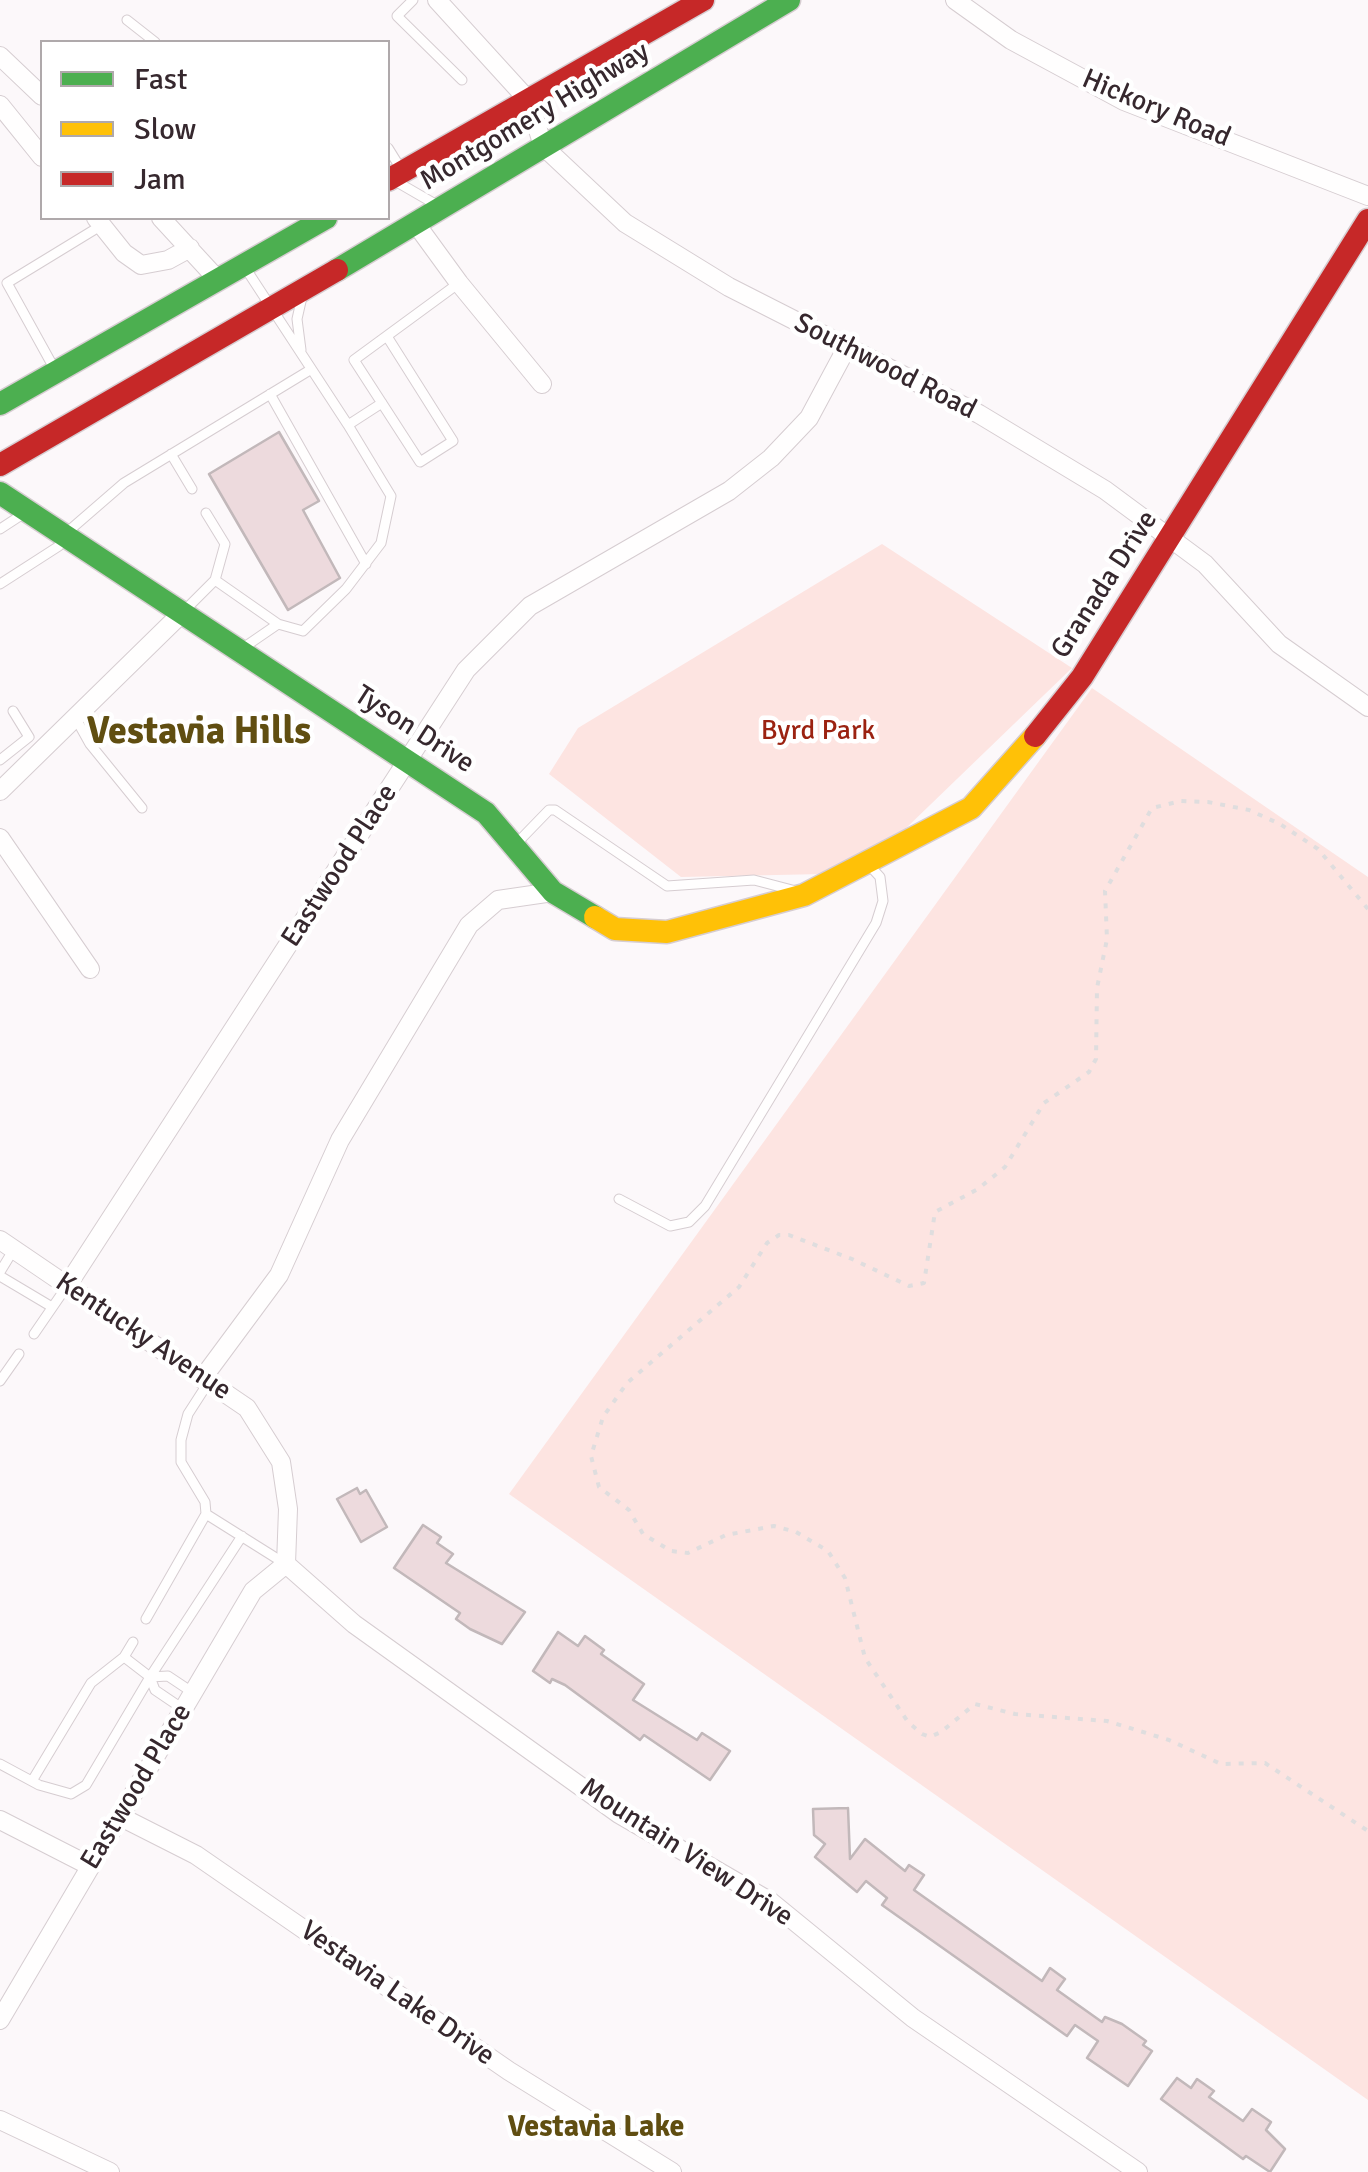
<!DOCTYPE html>
<html>
<head>
<meta charset="utf-8">
<style>
  body { margin:0 }
  #map { position:relative; width:1368px; height:2172px; overflow:hidden; background:#fcf8fa; font-family:Signika,sans-serif }
  canvas { display:block }
  .legend { position:absolute; left:40px; top:40px; width:350px; height:180px; box-sizing:border-box; background:#fff; border:2px solid #afa9ab; margin:0; padding:12px 18px; list-style:none; font-size:30px; color:#36282e }
  .legend li { display:flex; align-items:center; gap:20px; height:50px }
  .legend b { width:50px; border:2px solid #afa9ab }
</style>
</head>
<body>
<div id="map">
<canvas width="1368" height="2172"></canvas>
<ul class="legend">
<li><b style="height:12px;background:#4caf50"></b>Fast</li>
<li><b style="height:12px;background:#ffc107"></b>Slow</li>
<li><b style="height:12px;background:#c62828"></b>Jam</li>
</ul>
</div>
<script>
const context = document.querySelector('canvas').getContext('2d');
context.lineJoin = 'round';
function fill(path, color) { context.fillStyle = color; context.fill(path, 'evenodd'); }
const shape = rows => new Path2D(rows.map(r => 'M' + r).join(''));
function stroke(path, color, width, dash) { context.strokeStyle = color; context.lineWidth = width; context.lineCap = dash ? 'butt' : 'round'; context.setLineDash(dash || []); context.stroke(path); }
function write(font, color, halo, rows, align = 'center') {
  context.font = font + ' Signika,sans-serif'; context.lineWidth = 9; context.setLineDash([]); context.textBaseline = 'middle'; context.strokeStyle = halo; context.fillStyle = color; for (const [text, x, y, turn = 0] of rows) {
    context.save(); context.translate(x, y); context.rotate((+turn || 0) * Math.PI / 180); context.textAlign = isNaN(turn) ? turn : align; if (halo) context.strokeText(text, 0, 0); context.fillText(text, 0, 0); context.restore();
  }
}
fill(shape([
  [882,544,1072,668,901,833,824,874,681,877,549,774,578,728],
  [1092,688,1368,877,1368,2100,509,1494]
]), '#fde4e1');
const building = shape([
  [279,432,319,501,303,510,340,578,288,610,209,474,279,432],
  [357,1488,360,1494,366,1490,387,1527,361,1542,337,1499,357,1488],
  [423,1525,441,1537,437,1543,453,1554,446,1563,525,1612,502,1644,470,1629,456,1619,460,1613,394,1568,423,1525],
  [558,1632,578,1646,585,1636,604,1650,601,1654,644,1684,633,1700,697,1740,702,1733,730,1751,710,1780,644,1735,640,1740,565,1685,552,1679,550,1683,533,1671,558,1632],
  [848,1808,850,1859,865,1839,905,1871,909,1865,924,1875,914,1890,1042,1981,1050,1968,1065,1979,1057,1990,1102,2022,1105,2017,1122,2024,1146,2041,1143,2045,1152,2051,1128,2086,1087,2058,1098,2041,1075,2025,1067,2036,882,1905,887,1898,866,1881,857,1892,815,1857,825,1844,814,1835,813,1809,848,1808],
  [1177,2078,1191,2088,1197,2079,1214,2091,1209,2097,1243,2121,1252,2109,1271,2122,1266,2130,1285,2149,1270,2172,1246,2156,1243,2159,1161,2099,1177,2078]
]);
fill(building, '#eddadd');
stroke(building, '#c2b8ba', 2.5);
const lane = shape([
  [413,0,397,16,462,80],
  [127,20,155,42],
  [388,148,401,169],
  [397,182,435,204],
  [246,269,348,425,382,403],
  [388,338,453,441,420,462,354,360,459,283],
  [301,350,297,319,302,297],
  [54,368,7,283,102,225],
  [270,394,366,564],
  [171,454,192,489],
  [206,513,225,544,215,580],
  [0,529,23,514],
  [0,584,59,546,64,535,124,483,310,370],
  [184,611,215,580,278,624,303,631,346,589,381,543,391,496,348,425],
  [243,648,278,624],
  [75,717,90,744,142,808],
  [0,760,29,737,13,711],
  [516,844,549,810,555,810,667,886,754,880,796,891],
  [619,1199,670,1226,689,1222,705,1206,876,923,883,901,880,877,869,865],
  [0,1272,14,1249],
  [0,1276,52,1307],
  [34,1334,67,1286],
  [0,1381,19,1354],
  [206,1514,284,1563],
  [146,1619,206,1514,205,1502,181,1462,181,1440,188,1414,208,1383],
  [124,1657,150,1677,155,1690,183,1709],
  [150,1677,168,1676,192,1692],
  [0,1764,39,1785,71,1794,86,1785,150,1677,242,1536],
  [32,1781,91,1683,124,1657,133,1642]
]);
const street = shape([
  [437,0,529,101,543,146,625,223,729,287,979,414,1105,490,1205,564,1279,644,1368,707],
  [955,0,1011,40,1124,101,1368,196],
  [0,56,42,96],
  [0,105,42,157],
  [96,218,124,253,141,265,168,260,190,248],
  [161,218,219,281],
  [416,224,459,283,542,384],
  [0,791,182,613],
  [0,838,90,969],
  [0,1240,247,1408,281,1462,288,1509,286,1564],
  [67,1286,466,670,530,606,729,491,771,458,809,418,846,349],
  [202,1379,279,1275,340,1140,469,925,498,900,553,892],
  [286,1564,354,1624,619,1814,771,1902,913,2018,1138,2172],
  [121,1817,196,1855,509,2071,672,2172],
  [0,1820,90,1866],
  [0,2020,253,1591,286,1564],
  [0,2120,110,2172]
]);
const fast = shape([
  [337,270,789,0],
  [0,404,326,218],
  [0,493,486,813,553,892,595,917]
]);
const slow = shape([
  [595,917,615,929,667,932,804,895,971,808,1035,736]
]);
const jam = shape([
  [388,180,703,0],
  [0,465,337,270],
  [1035,736,1082,677,1368,220]
]);
stroke(lane, '#d6cdd1', 11);
stroke(street, '#d6cdd1', 20);
stroke(fast, '#d6cdd1', 25);
stroke(slow, '#d6cdd1', 25);
stroke(jam, '#d6cdd1', 25);
stroke(shape([
  [1368,909,1318,849,1280,824,1249,810,1208,802,1181,801,1152,808,1105,891,1107,939,1097,988,1096,1059,1089,1072,1044,1103,1005,1167,978,1189,935,1212,924,1283,909,1286,852,1259,789,1235,779,1235,767,1243,739,1287,627,1383,603,1417,591,1456,599,1487,629,1510,643,1534,671,1551,688,1553,726,1535,774,1526,796,1532,828,1551,845,1578,865,1658,908,1722,922,1734,930,1737,941,1732,975,1704,1015,1714,1107,1721,1169,1740,1221,1764,1265,1763,1368,1831]
]), '#dfddde', 4, [5, 8]);
stroke(lane, '#fffefe', 9);
stroke(street, '#fffefe', 18);
stroke(fast, '#4caf50', 22);
stroke(slow, '#ffc107', 22);
stroke(jam, '#c62828', 22);
write('28px', '#36282e', '#fff', [
  ["Hickory Road",1156,109,23],
  ["Montgomery Highway",535,117,-31],
  ["Southwood Road",885,367,27],
  ["Granada Drive",1105,585,-57],
  ["Tyson Drive",414,730,33],
  ["Eastwood Place",340,866,-57],
  ["Kentucky Avenue",143,1337,34],
  ["Eastwood Place",137,1787,-59],
  ["Mountain View Drive",686,1853,33],
  ["Vestavia Lake Drive",397,1994,35]
]);
write('28px', '#9b2211', '#fff', [
  ["Byrd Park",818,732]
]);
write('bold 30px', '#604e11', '#fff', [
  ["Vestavia Lake",596,2128]
]);
write('bold 38px', '#604e11', '#fff', [
  ["Vestavia Hills",199,733]
]);
</script>
</body>
</html>
